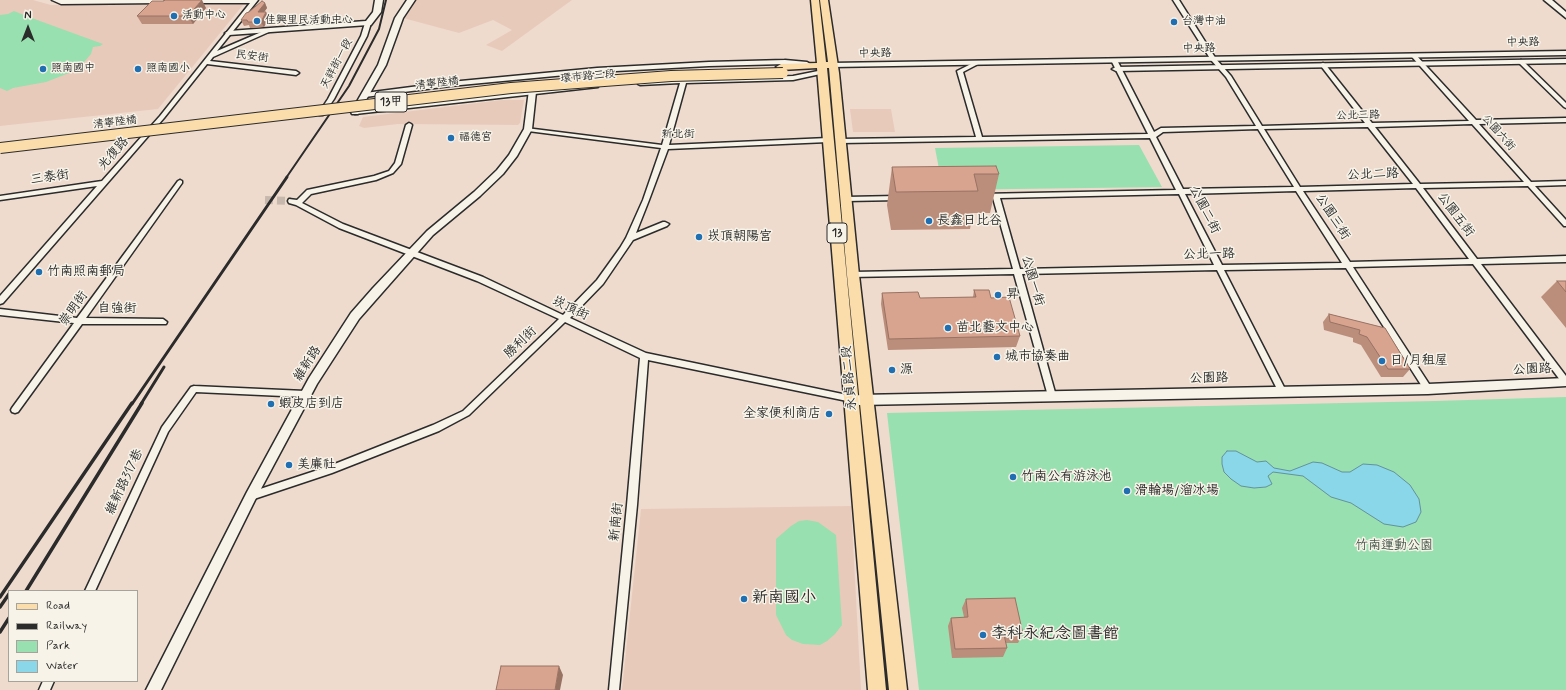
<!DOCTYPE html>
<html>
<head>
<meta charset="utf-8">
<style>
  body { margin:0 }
  #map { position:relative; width:1566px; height:690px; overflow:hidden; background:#eedbcd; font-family:Mynerve,sans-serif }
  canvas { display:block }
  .legend { position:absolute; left:8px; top:590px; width:130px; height:92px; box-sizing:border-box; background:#f7f3e8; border:1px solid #a5a39c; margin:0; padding:5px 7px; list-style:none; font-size:12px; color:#2b2b2b }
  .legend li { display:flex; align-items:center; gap:8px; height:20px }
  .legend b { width:20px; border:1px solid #a5a39c }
  .north { position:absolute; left:8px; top:8px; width:40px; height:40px; -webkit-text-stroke:3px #f7f3e8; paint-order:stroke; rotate:0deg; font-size:11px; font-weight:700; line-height:16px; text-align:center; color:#2b2b2b }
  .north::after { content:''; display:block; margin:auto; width:14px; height:18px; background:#2b2b2b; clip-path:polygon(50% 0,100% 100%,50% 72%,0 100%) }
</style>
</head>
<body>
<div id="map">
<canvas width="1566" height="690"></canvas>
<ul class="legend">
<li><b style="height:5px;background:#fbddab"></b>Road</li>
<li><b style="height:5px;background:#2b2b2b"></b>Railway</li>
<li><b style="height:11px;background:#98e0af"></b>Park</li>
<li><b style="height:11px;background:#89d7e8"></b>Water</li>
</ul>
<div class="north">N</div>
</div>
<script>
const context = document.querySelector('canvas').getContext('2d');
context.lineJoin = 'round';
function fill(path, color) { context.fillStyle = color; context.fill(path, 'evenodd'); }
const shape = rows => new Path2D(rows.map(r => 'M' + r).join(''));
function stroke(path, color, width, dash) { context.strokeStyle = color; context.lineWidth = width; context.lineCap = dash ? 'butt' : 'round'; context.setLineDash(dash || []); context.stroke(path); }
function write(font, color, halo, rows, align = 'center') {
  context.font = font + ' Mynerve,"LXGW WenKai TC",sans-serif'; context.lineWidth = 3; context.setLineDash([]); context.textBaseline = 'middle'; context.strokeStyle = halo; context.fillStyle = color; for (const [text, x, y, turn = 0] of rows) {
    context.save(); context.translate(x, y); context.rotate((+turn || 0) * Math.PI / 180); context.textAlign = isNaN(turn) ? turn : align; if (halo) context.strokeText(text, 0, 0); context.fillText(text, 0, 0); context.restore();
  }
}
fill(shape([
  [0,0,33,0,51,5,243,5,158,109,0,126],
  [416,0,572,0,502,51,486,45,512,30,493,20,459,33,403,18],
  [502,100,524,100,520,123,518,125,398,124,364,128,359,126,363,117],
  [850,109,891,109,895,132,853,132],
  [851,506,861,690,622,690,641,509]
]), '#e8caba');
fill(shape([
  [14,11,29,17,103,44,100,46,93,47,91,54,85,61,69,73,46,82,13,88,7,91,0,88,0,15,8,14],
  [1139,145,1162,187,943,190,935,148],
  [1566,397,1566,690,919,690,887,413,1435,401],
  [807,520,818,522,836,535,842,625,835,634,827,641,820,645,803,644,792,640,786,635,776,615,776,539,791,526,799,521]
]), '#98e0af');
const water = shape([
  [1227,451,1236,451,1257,462,1266,461,1274,468,1290,471,1313,462,1322,463,1342,472,1350,472,1363,464,1377,465,1394,472,1410,485,1419,499,1421,512,1416,522,1403,527,1384,524,1351,503,1331,497,1303,476,1273,472,1268,476,1272,484,1266,487,1254,488,1241,486,1231,479,1224,472,1222,464,1222,457,1227,451]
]);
fill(water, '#89d7e8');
stroke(water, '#63929c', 1);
stroke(shape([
  [265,200,291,201]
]), '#c7b8ad', 8, [8, 4]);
const minor = shape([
  [52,0,163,0,164,1,161,3,61,4,52,0],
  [191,0,258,0,217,51,266,30,271,31,213,57,210,61,296,71,299,73,296,75,207,64,164,118,3,303,0,304,0,296,97,186,0,200,0,196,102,181,160,116,250,3,193,3,191,2,191,0],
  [1173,0,1179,0,1216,59,1231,76,1262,126,1365,123,1321,66,1321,64,1323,63,1325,64,1372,123,1469,121,1412,57,1412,55,1414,54,1416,55,1476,120,1566,118,1566,122,1479,124,1531,182,1566,181,1566,185,1535,186,1566,220,1566,226,1564,226,1528,186,1423,188,1477,259,1566,256,1566,262,1481,264,1566,376,1566,385,1563,384,1473,264,1353,267,1431,387,1432,389,1431,391,1428,392,1425,391,1346,268,1224,270,1286,391,1285,393,1282,394,1279,393,1278,391,1217,270,1022,274,1056,396,1055,398,1052,399,1049,398,1048,396,1014,274,850,277,849,275,850,273,853,272,1013,269,993,198,981,198,981,194,1176,190,1150,138,840,143,837,141,840,139,976,137,957,71,975,62,980,63,963,72,982,137,1148,134,1112,62,1115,60,1118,62,1154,132,1161,128,1256,126,1226,77,1211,60,1173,0],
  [1472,124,1524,182,1420,184,1375,127,1472,124],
  [1368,127,1413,184,1300,187,1264,129,1368,127],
  [1258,129,1294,187,1183,189,1156,137,1163,132,1258,129],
  [1416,188,1469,259,1350,262,1303,191,1416,188],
  [1296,191,1342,263,1222,265,1185,194,1296,191],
  [1179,194,1214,265,1020,269,1000,198,1179,194],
  [368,21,371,23,367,36,334,99,323,115,319,115,318,114,328,99,361,36,365,23,368,21],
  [785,60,807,62,810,64,807,66,785,64,709,66,597,72,450,86,365,97,362,95,365,93,450,82,597,68,709,62,785,60],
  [1521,60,1523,61,1566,103,1566,108,1564,107,1519,63,1519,61,1521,60],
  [823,70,826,72,825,73,793,80,686,83,669,145,828,138,831,140,828,142,668,149,649,200,636,233,663,222,665,222,669,224,667,226,633,240,603,284,570,318,646,353,852,396,855,397,856,399,855,401,852,402,648,360,637,505,619,690,609,690,627,505,640,358,565,322,469,415,439,431,332,473,251,500,248,499,246,496,248,493,327,467,433,425,463,411,559,319,477,281,339,228,296,205,289,203,288,201,289,199,297,200,307,190,374,176,389,171,395,163,406,125,409,123,411,124,412,125,401,164,393,173,376,180,311,194,302,203,343,224,483,277,563,315,597,280,620,248,626,238,643,200,661,148,528,131,526,130,526,128,662,145,680,83,640,85,638,84,638,82,793,76,823,70],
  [596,84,598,85,598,87,355,114,352,112,355,110,596,84],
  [180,180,182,181,182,183,86,318,163,319,167,322,166,324,82,324,18,412,15,413,12,412,11,410,12,408,74,323,0,315,0,309,77,318,178,181,180,180],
  [897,196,900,198,899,200,846,201,843,199,846,197,897,196],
  [194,386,305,391,308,392,309,394,308,396,305,397,196,392,168,432,95,591,85,591,162,427,191,387,194,386],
  [43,681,54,681,50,690,39,690,43,681]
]);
const tertiary = shape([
  [375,0,383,0,381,12,371,25,368,25,229,35,225,33,229,31,366,21,373,12,375,0],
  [407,0,415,0,403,18,386,65,358,114,352,114,351,112,378,65,395,18,407,0],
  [1544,0,1552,0,1566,12,1566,18,1544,0],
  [1566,51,1566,55,832,67,828,65,832,63,1566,51],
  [1566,59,1566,63,1116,71,1112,69,1116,67,1566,59],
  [529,90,535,90,536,92,532,129,517,156,503,174,480,196,433,235,359,319,317,384,255,500,161,690,146,690,247,492,309,378,351,313,373,288,427,231,474,192,497,170,509,155,524,129,529,90],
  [1566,378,1566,386,1428,394,859,405,855,403,853,400,855,397,859,395,1428,384,1566,378]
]);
const primary = shape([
  [811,0,819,0,826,62,828,62,820,0,828,0,839,73,859,275,907,690,889,690,847,275,829,68,827,68,886,690,868,690,817,68,781,70,776,67,781,64,817,63,811,0]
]);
stroke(minor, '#2b2b2b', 3);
stroke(tertiary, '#2b2b2b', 3);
stroke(primary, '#2b2b2b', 3);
fill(minor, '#f7f3e8');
fill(tertiary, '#f7f3e8');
fill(primary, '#fbddab');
stroke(shape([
  [286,178,349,86,379,29,386,0]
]), '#2b2b2b', 2);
stroke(shape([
  [132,404,287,177],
  [141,404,164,367]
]), '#2b2b2b', 3);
stroke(shape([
  [26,591,142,403],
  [0,597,132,403],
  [0,607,9,594],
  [0,632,9,618]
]), '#2b2b2b', 3.5);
const primaryBridge = shape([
  [0,148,511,88,671,76,783,73]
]);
stroke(primaryBridge, '#2b2b2b', 12, []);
stroke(primaryBridge, '#fbddab', 10);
fill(shape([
  [193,0,206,8,193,24,142,24,137,16],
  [265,3,267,8,264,12,269,18,264,27,250,28,249,25,244,26,241,20],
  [892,167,999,174,990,213,973,213,970,229,891,230,887,205],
  [1557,281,1566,281,1566,328,1541,297],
  [974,290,991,298,1020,336,1016,347,888,350,881,304,882,293,920,298,973,297],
  [1329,314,1385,328,1410,369,1403,377,1381,377,1361,345,1353,342,1353,338,1324,330,1323,322],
  [966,599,1023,634,1018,643,1006,643,1007,648,1003,657,952,658,948,626,951,618,964,617,962,608]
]), '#bb8d7b');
fill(shape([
  [202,0,206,8,193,24,188,16],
  [265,3,267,8,260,18,258,12],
  [266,12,269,18,264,27,261,22],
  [559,666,563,675,560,690,555,690]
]), '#987364');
const building = shape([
  [165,0,202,0,188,16,137,16,152,1,164,1,165,0],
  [262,1,265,3,258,12,266,12,261,22,248,22,247,20,241,20,246,13,249,12,262,1],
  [996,166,999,174,974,174,978,191,896,192,892,167,996,166],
  [1557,281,1566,281,1566,292,1557,281],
  [974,290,989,290,991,298,1009,297,1020,336,889,339,882,293,918,292,920,298,976,297,974,290],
  [1329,314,1385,328,1410,369,1388,369,1367,337,1359,334,1360,330,1330,322,1329,314],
  [1015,598,1023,634,1004,635,1007,648,955,649,951,618,968,617,966,599,1015,598],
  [501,666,559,666,555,690,496,690,501,666]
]);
fill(building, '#d9a48f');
stroke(building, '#987364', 1);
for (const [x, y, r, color] of [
  [174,16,4,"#1f6fb2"],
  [257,21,4,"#1f6fb2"],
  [1174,22,4,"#1f6fb2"],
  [43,69,4,"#1f6fb2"],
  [138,69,4,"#1f6fb2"],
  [451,138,4,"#1f6fb2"],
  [929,221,4,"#1f6fb2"],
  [699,237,4,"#1f6fb2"],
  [39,272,4,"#1f6fb2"],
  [998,295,4,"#1f6fb2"],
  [948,328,4,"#1f6fb2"],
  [997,357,4,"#1f6fb2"],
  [1382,361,4,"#1f6fb2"],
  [892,370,4,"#1f6fb2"],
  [271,404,4,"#1f6fb2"],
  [829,414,4,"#1f6fb2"],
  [289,465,4,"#1f6fb2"],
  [1013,477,4,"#1f6fb2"],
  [1127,491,4,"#1f6fb2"],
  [744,599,4,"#1f6fb2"],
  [983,635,4,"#1f6fb2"]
]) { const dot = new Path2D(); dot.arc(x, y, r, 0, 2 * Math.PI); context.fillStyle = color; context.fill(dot); stroke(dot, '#f7f3e8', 1.5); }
write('11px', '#2b2b2b', '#f7f3e8', [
  ["活動中心",182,16],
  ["佳興里民活動中心",265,21],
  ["台灣中油",1182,22],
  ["照南國中",51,69],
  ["照南國小",146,69],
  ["福德宮",459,138]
], 'left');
write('11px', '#2b2b2b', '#f7f3e8', [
  ["中央路",1523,43,-1],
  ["中央路",1199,49,-1],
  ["中央路",875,54,-1],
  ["民安街",252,57,7],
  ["天祥街一段",337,64,-62],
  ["環市路三段",588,77,-5],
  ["清寧陸橋",437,84,-7],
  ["公北三路",1358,116,-1],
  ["清寧陸橋",115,123,-7],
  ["公園六街",1498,133,49],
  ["新北街",678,135]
]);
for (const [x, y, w] of [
  [391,102,32],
  [837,233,20]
]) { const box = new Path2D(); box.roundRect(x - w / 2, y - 10, w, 20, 3); context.fillStyle = '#f7f3e8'; context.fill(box); stroke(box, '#2b2b2b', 1); }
write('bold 12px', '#2b2b2b', null, [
  ["13甲",391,102],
  ["13",837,233]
]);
write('13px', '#2b2b2b', '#f7f3e8', [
  ["光復路",114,154,-49],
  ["公北二路",1373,175,-2],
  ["三泰街",50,178,-8],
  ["公園二街",1204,210,63],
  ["公園五街",1455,215,53],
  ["公園三街",1332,217,57],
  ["公北一路",1209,255,-1],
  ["公園一街",1032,281,74],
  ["崇明街",74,309,-54],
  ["自強街",117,309],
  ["崁頂街",570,309,25],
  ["勝利街",521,343,-44],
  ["維新路",308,364,-57],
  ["公園路",1532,370,-3],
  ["永貞路二段",850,378,-95],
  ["公園路",1209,379,-1],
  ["維新路317巷",125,482,-65],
  ["新南街",617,522,-84]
]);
write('13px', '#2b2b2b', '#f7f3e8', [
  ["長鑫日比谷",937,221],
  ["崁頂朝陽宮",707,237],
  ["竹南照南郵局",47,272],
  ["昇",1006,295],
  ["苗北藝文中心",956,328],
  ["城市協奏曲",1005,357],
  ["日/月租屋",1390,361],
  ["源",900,370],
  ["蝦皮店到店",279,404],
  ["全家便利商店",821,414,"right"],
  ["美廉社",297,465],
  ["竹南公有游泳池",1021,477],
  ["滑輪場/溜冰場",1135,491]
], 'left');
write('13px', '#46584c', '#f7f3e8', [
  ["竹南運動公園",1394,546]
]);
write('16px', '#2b2b2b', '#f7f3e8', [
  ["新南國小",752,599],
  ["李科永紀念圖書館",991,635]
], 'left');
</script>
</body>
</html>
